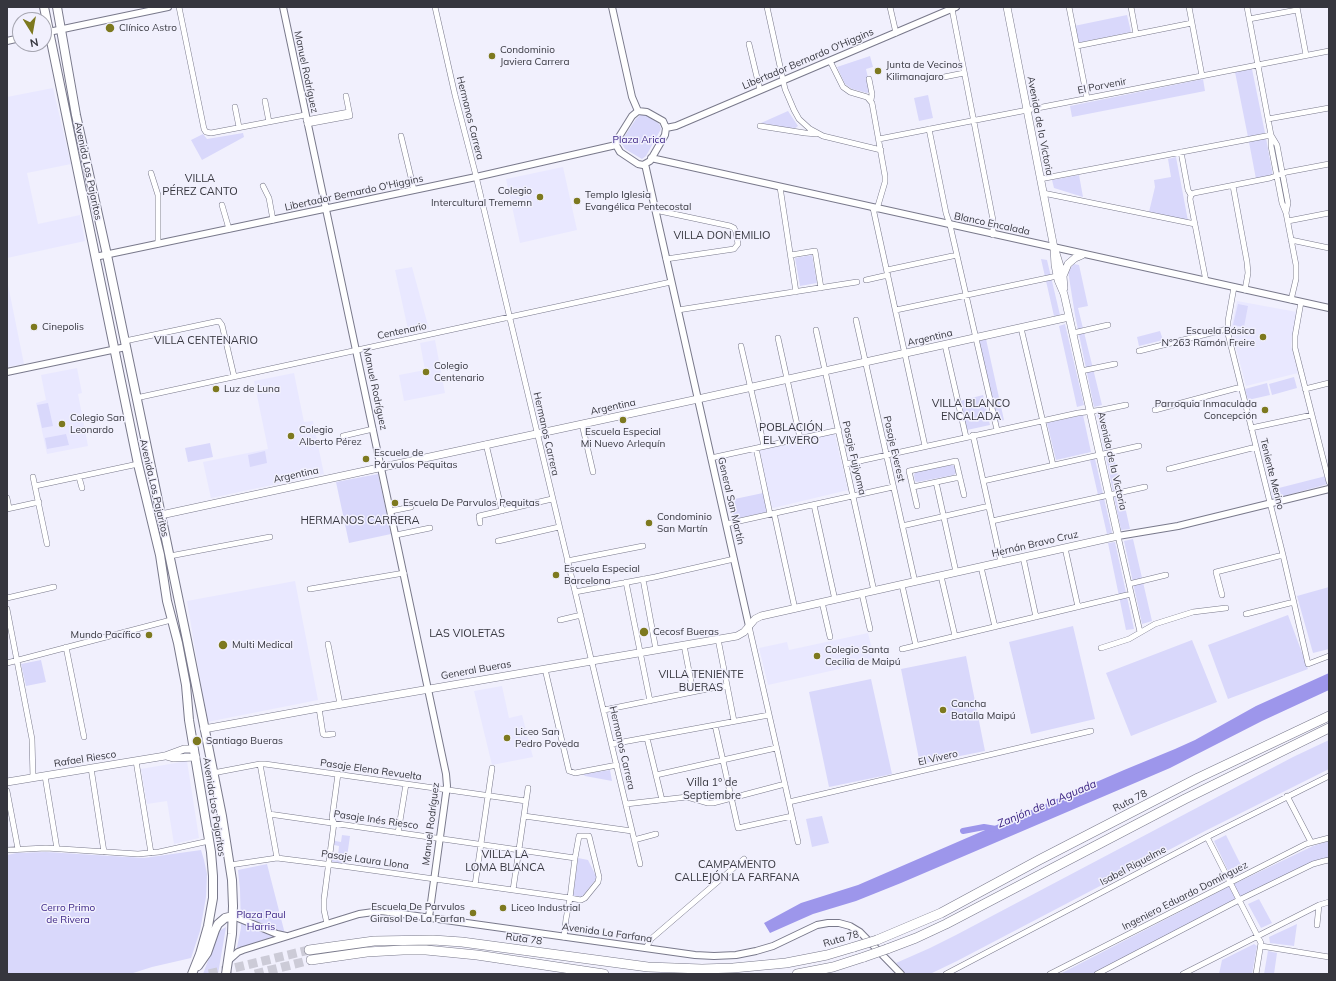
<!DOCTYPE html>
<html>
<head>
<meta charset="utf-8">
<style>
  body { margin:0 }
  #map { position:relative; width:1336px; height:981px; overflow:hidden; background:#f1f0fd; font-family:Mulish,sans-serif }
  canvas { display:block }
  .frame { position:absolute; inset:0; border:8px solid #36363e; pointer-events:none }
  .north { position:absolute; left:12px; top:12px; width:40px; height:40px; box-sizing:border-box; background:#f1f0fd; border:1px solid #a6a6b1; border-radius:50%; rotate:169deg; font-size:11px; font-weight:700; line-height:16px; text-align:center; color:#36363e }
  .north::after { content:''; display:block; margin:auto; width:14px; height:18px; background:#7d791f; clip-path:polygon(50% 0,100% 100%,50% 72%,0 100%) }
</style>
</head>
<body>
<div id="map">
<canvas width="1336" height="981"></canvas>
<div class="frame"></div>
<div class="north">N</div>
</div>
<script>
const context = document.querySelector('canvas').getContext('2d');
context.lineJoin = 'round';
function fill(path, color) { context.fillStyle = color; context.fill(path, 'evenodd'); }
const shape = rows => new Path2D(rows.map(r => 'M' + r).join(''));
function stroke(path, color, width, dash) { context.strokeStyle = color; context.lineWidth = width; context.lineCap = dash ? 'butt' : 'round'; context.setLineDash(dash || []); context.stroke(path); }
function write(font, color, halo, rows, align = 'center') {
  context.font = font + ' Mulish,sans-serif'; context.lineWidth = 3; context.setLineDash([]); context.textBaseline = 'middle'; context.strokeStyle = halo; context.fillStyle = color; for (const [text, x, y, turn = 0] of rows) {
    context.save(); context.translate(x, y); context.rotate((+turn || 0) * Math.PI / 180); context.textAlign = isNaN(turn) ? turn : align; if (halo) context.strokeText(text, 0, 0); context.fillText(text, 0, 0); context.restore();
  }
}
fill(shape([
  [53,88,71,164,27,173,38,224,80,215,85,241,7,258,7,97],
  [563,167,577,230,520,243,506,179],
  [412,267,429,329,409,334,395,270],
  [7,280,24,364,7,367],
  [1237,301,1297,312,1291,345,1298,373,1246,386,1231,329],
  [435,340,445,393,404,401,399,375,425,370,420,343],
  [77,368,82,393,78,394,88,446,47,454,36,403,46,400,41,375],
  [294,373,304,422,313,421,324,474,211,498,203,462,268,449,254,381],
  [834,431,848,490,773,508,770,504,758,452,763,448],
  [295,581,318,700,207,722,187,601],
  [868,633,875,661,768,685,759,648,787,642,789,650],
  [502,686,509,718,522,715,533,757,492,765,474,691],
  [187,761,199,838,174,844,167,801,147,804,141,769]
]), '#e9e8ff');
fill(shape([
  [1127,15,1131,32,1078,43,1074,26],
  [870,56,873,67,866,69,871,91,867,93,852,89,845,84,837,67],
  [1252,69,1265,133,1248,137,1235,72],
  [1203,79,1205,91,1072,117,1070,106],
  [928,95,933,118,919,121,914,98],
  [788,111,798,126,794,129,761,123],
  [640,115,645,115,657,122,660,125,661,129,646,156,642,159,625,149,622,144,622,140,636,119],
  [243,133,244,137,202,160,191,140,203,134,207,139],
  [1266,138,1273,176,1256,179,1249,142],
  [1176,157,1188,221,1149,212,1155,187,1154,180,1171,177,1168,159],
  [1079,175,1083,197,1054,188,1052,180],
  [812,255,817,283,800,286,795,258],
  [1041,259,1047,260,1060,315,1054,316],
  [1074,264,1079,265,1088,306,1078,308,1102,405,1094,407,1075,315,1068,271],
  [1238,304,1248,306,1244,327,1233,325],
  [1065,324,1084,405,1077,407,1059,326],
  [1160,331,1163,340,1139,346,1137,337],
  [986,339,1004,420,998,422,979,341],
  [1294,377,1297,388,1272,395,1269,384],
  [1267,383,1270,395,1248,400,1245,389],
  [983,395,990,425,967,430,960,401],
  [48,403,53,426,42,428,37,405],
  [1104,412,1130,529,1121,530,1097,414],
  [1083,415,1091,452,1056,460,1047,423],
  [66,434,69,445,47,449,45,438],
  [210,443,213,457,188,462,185,448],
  [265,451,267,463,250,467,248,455],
  [1095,459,1112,533,1107,534,1090,460],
  [952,465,955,466,956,473,954,475,917,482,915,481,914,475,915,472],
  [378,474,391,534,349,543,336,482],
  [1326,476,1328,484,1273,499,1271,490],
  [763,493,767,512,734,519,730,500],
  [1133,539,1152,621,1142,624,1124,541],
  [1115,542,1134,629,1126,630,1108,543],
  [1329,587,1329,649,1313,653,1297,596],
  [1288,615,1308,669,1228,699,1208,645],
  [1073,626,1095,719,1031,734,1009,642],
  [1192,640,1217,702,1131,736,1106,673],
  [966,656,985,751,920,764,901,669],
  [41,660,46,682,26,686,21,664],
  [871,679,892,774,829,787,809,692],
  [1329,740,1329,769,1205,831,957,961,930,974,906,974,896,963,930,948,956,935,1293,757],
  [610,770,612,781,585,776,583,774],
  [822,816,829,843,812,847,806,819],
  [342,835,350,836,346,864,330,862,331,855,338,856,339,846,334,845,335,841,341,842],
  [1226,835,1244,871,1231,877,1214,841],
  [1329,841,1329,858,1324,858,1312,862,1093,974,1060,974,1230,886,1313,846],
  [201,850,204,860,207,874,206,897,200,931,191,958,152,967,130,974,7,974,7,855,17,853,46,852,144,858],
  [578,858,588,860,596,876,596,879,582,897,573,896],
  [267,864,285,934,236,952,241,928,240,890,238,870],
  [1259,899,1272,923,1261,928,1248,904],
  [1297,924,1294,946,1270,943,1269,937],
  [226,927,218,974,203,974,219,931],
  [1254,944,1257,946,1252,974,1219,974,1222,960],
  [1268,951,1277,953,1274,974,1264,974]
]), '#d9d8fb');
fill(shape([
  [1329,673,1329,690,1262,721,1170,768,901,883,856,901,813,914,770,933,764,923,801,903,858,885,1124,770,1175,749,1195,740,1256,706]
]), '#9d96eb');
stroke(shape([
  [963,831,984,827,996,829]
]), '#9d96eb', 6);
stroke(shape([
  [209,974,309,950],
  [255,974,311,960]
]), '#cccbd7', 9, [9, 4.5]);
const minor = shape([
  [179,7,204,129,206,132,211,133,305,115],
  [435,7,455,95,475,172,640,864],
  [767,7,785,89,794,110,799,119,810,129,823,136,881,150],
  [890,7,896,33],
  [1069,7,1087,98],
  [1131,7,1136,34],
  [1189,7,1202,76],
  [1247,7,1271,135,1271,146,1282,203,1286,213,1296,265,1296,279,1291,300],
  [1297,7,1306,55],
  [952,9,993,220,993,235],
  [1249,19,1297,10],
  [749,44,760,90],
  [1077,46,1192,23],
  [830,61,843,87,850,92,867,97,872,103,885,176,885,182,877,209],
  [944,77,964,73],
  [869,79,872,94,871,100],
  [265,101,269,122],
  [235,107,239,127],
  [1268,119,1329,108],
  [306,120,349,112],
  [307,124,350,116,346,96],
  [760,126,805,133,817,134],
  [929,129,946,213,950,225,997,430],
  [1271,135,1277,145,1288,203,1286,213],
  [401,136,414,190],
  [879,139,1329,51],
  [1181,152,1188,190,1191,195,1190,199,1206,281],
  [151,173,158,195,158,244],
  [1040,179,1271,135],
  [263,186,269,198,273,220],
  [1233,186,1247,262,1248,273,1245,290],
  [780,187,796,292],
  [1043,193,1195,224],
  [1191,195,1194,193,1270,178,1287,172,1329,164],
  [222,205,229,229],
  [873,208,925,446],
  [655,210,730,226,734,228,736,232,738,244,734,249,666,259],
  [1288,221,1329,213],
  [1291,240,1329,248],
  [791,255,815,251,821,288],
  [887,270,957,255],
  [866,280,888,275],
  [1234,287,1228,321,1228,334,1283,555,1308,664,1329,656],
  [1301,302,1295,336,1295,348,1329,482],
  [678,310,857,282],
  [896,310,1057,276],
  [856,320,915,582],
  [1021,328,1053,465],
  [816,330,874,591],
  [1073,333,1108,325],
  [778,338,800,438],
  [125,341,219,321,222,325,234,376],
  [945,345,966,437],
  [741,346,764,446],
  [1139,351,1227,329],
  [1081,371,1115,364],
  [1305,389,1329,383],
  [136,398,671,282],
  [1155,410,1241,387],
  [582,424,593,472],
  [1251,428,1312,415],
  [973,435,1001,562],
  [343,436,373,429],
  [486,444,502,511],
  [756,448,770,514],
  [711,458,839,430],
  [846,464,1078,413,1102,410,1126,405],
  [1169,469,1256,447],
  [33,477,47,544],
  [79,477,82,488],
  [983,481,1139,446],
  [936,482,956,572],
  [35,486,138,464],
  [913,487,960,477],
  [7,498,9,508],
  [814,505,835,600],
  [917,506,909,471,956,461,964,495],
  [7,509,39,502],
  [391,511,411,507],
  [774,513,795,609],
  [992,521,1145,487],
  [480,523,479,516,552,499],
  [726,524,893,487],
  [902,526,989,506],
  [396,535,430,528],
  [1118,536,1140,632],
  [498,541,559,527],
  [1065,548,1078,607],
  [170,556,270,537],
  [1023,557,1036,617],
  [567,561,643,546],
  [981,567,995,627],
  [941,576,955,636],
  [643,579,656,650],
  [626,582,650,701],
  [1129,584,1166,575],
  [902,585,916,646],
  [310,589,404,573],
  [575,592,655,577,734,559],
  [862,594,870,629],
  [1222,595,1216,572,1283,555],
  [7,598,54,587],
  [822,602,830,637],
  [7,609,32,739,33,778],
  [1246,614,1294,602],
  [560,620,581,615],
  [749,626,798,842],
  [718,639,734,721],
  [328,644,340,704],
  [684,645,693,692],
  [66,647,84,737],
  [1101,648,1129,639,1155,624,1193,612,1226,608],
  [902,649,1131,594],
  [7,663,171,620],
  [545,669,569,771,575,773,617,765],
  [319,708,323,734,325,735,333,734],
  [604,710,727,685],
  [715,725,738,828,792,816],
  [647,738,662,800],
  [612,744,769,715],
  [136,761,151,853],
  [260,764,277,858],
  [91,768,104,852],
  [213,773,260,764,265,764,526,801],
  [656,775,776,748],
  [45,776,57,849],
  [7,791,18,849],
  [1287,796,1311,842],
  [789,802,1091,731],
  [626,804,687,797,708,803,713,803,785,784],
  [269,814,575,858],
  [524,816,632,831],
  [398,833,406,784],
  [1207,837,1261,943,1256,974],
  [634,840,656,834],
  [7,850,46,848,138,854,159,852,209,841],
  [230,865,277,858,349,867,570,898,581,900,585,898,598,882,599,877,589,836,579,836,575,858,570,898,566,919,564,937],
  [475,885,492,768],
  [513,890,528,788],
  [327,924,324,910,324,899,334,823,332,818,338,774],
  [1317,925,1319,905],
  [1261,946,1329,957],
  [646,948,651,939,744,859],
  [946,974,1207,837,1329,776],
  [1050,974,1306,844,1329,838],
  [1097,974,1239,900,1313,864,1324,861,1329,860],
  [1183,974,1319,905,1329,902]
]);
const tertiary = shape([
  [283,7,446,774,447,786,429,917],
  [612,7,632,97,638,111],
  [44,33,168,7],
  [7,41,20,38],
  [638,111,647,112,663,121,666,128,665,135,650,161,643,165,638,164,620,152,616,145,617,140,632,116,638,111],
  [666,128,676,126,956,7],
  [651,158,1329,308],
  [645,164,749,626],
  [95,257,476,177,616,145],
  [7,372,126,347],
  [1118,536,1178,526,1329,489],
  [233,916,277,934,286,936],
  [229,960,238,952,243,950,359,914,381,911,695,955,714,956,736,955,756,951,773,946,817,925,828,923,839,923,850,926,860,932,901,974]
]);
const secondary = shape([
  [1055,250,1063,276,1064,288],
  [1063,276,1068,264,1075,258,1082,255],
  [161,515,698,399,1069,317],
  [204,729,319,708,737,636,744,632,755,619,761,616,1118,536,1064,294,1058,280,1055,265,1054,248,1007,7],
  [166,756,173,758,196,757],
  [7,782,165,756,184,749,194,749]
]);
const primary = shape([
  [44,7,138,464,160,555,167,601,178,643,186,685,189,720,211,852,213,876,213,898,208,926,200,954,192,974],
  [57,7,76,115,107,255,187,640,222,816,232,880,233,906,232,934,226,974],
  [198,966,207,953,215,930,218,924,225,918,233,916]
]);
const motorway = shape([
  [877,940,941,913,1039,860,1198,778,1329,716],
  [887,949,916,938,946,924,1185,799,1329,728],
  [309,950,374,941,433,940,462,942,648,967,702,969,733,968,786,963,827,955,854,947],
  [311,960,367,952,403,950,426,950,477,955,604,974],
  [797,974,833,967,864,957]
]);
stroke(minor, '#79798b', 6);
stroke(tertiary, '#79798b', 8);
stroke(secondary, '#79798b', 8);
stroke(primary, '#79798b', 10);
stroke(motorway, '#79798b', 10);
stroke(minor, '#fff', 5);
stroke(tertiary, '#fff', 6);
stroke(secondary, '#fff', 7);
stroke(primary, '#fff', 8);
stroke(motorway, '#fff', 9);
const motorwayBridge = shape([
  [854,947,877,940],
  [864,957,887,949]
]);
stroke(motorwayBridge, '#79798b', 10, []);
stroke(motorwayBridge, '#fff', 9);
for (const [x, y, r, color] of [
  [110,28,5,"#7d791f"],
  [492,56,4,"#7d791f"],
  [878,71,4,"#7d791f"],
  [540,197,4,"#7d791f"],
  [577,201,4,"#7d791f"],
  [34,327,4,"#7d791f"],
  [1263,337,4,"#7d791f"],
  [426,372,4,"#7d791f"],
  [216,389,4,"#7d791f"],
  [1265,410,4,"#7d791f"],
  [623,420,4,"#7d791f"],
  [62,424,4,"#7d791f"],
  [291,436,4,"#7d791f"],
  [366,459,4,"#7d791f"],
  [395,503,4,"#7d791f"],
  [649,523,4,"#7d791f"],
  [556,575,4,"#7d791f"],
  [644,632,5,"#7d791f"],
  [149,635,4,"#7d791f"],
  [223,645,5,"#7d791f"],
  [817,656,4,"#7d791f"],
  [943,710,4,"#7d791f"],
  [507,738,4,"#7d791f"],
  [197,741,5,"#7d791f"],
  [503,908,4,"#7d791f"],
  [473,913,4,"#7d791f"]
]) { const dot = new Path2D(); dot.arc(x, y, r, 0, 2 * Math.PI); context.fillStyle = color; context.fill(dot); stroke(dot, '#f1f0fd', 1.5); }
write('10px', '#36363e', '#f1f0fd', [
  ["Clínico Astro",119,28],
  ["Condominio",500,50],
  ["Javiera Carrera",500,62],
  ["Junta de Vecinos",886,65],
  ["Kilimanajaro",886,77],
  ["Colegio",532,191,"right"],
  ["Intercultural Trememn",532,203,"right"],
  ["Templo Iglesia",585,195],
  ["Evangélica Pentecostal",585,207],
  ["Cinepolis",42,327],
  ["Escuela Básica",1255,331,"right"],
  ["N°263 Ramón Freire",1255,343,"right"],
  ["Colegio",434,366],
  ["Centenario",434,378],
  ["Luz de Luna",224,389],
  ["Parroquia Inmaculada",1257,404,"right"],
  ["Concepción",1257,416,"right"],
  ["Colegio San",70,418],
  ["Leonardo",70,430],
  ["Colegio",299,430],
  ["Alberto Pérez",299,442],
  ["Escuela Especial",623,432,"center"],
  ["Mi Nuevo Arlequín",623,444,"center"],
  ["Escuela de",374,453],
  ["Párvulos Pequitas",374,465],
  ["Escuela De Parvulos Pequitas",403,503],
  ["Condominio",657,517],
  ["San Martín",657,529],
  ["Escuela Especial",564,569],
  ["Barcelona",564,581],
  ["Cecosf Bueras",653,632],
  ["Mundo Pacífico",141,635,"right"],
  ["Multi Medical",232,645],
  ["Colegio Santa",825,650],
  ["Cecilia de Maipú",825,662],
  ["Cancha",951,704],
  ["Batalla Maipú",951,716],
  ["Liceo San",515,732],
  ["Pedro Poveda",515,744],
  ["Santiago Bueras",206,741],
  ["Escuela De Parvulos",465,907,"right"],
  ["Girasol De La Farfan",465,919,"right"],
  ["Liceo Industrial",511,908]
], 'left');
write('10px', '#36363e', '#f1f0fd', [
  ["Libertador Bernardo O'Higgins",808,59,-23],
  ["Manuel Rodríguez",306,72,78],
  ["El Porvenir",1102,86,-11],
  ["Hermanos Carrera",470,118,76],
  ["Avenida de la Victoria",1040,126,79],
  ["Avenida Los Pajaritos",88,171,78],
  ["Libertador Bernardo O'Higgins",354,193,-12],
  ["Blanco Encalada",992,224,12],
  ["Centenario",402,331,-12],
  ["Argentina",930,338,-13],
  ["Manuel Rodríguez",375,389,78],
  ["Argentina",613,407,-12],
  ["Hermanos Carrera",546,434,77],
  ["Pasaje Everest",894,449,77],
  ["Pasaje Fujiyama",854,458,77],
  ["Avenida de la Victoria",1112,461,77],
  ["Teniente Merino",1272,474,76],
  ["Argentina",296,475,-12],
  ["Avenida Los Pajaritos",154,488,77],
  ["General San Martín",731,501,77],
  ["Hernán Bravo Cruz",1035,544,-13],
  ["General Bueras",476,670,-10],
  ["Hermanos Carrera",622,748,77],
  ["El Vivero",938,758,-13],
  ["Rafael Riesco",85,759,-9],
  ["Pasaje Elena Revuelta",371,770,8],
  ["Ruta 78",1130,801,-27],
  ["Avenida Los Pajaritos",214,807,81],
  ["Pasaje Inés Riesco",376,820,8],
  ["Manuel Rodríguez",431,824,-83],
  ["Pasaje Laura Llona",365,860,8],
  ["Isabel Riquelme",1133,866,-28],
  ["Ingeniero Eduardo Domínguez",1185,896,-27],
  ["Avenida La Farfana",607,933,8],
  ["Ruta 78",524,939,8],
  ["Ruta 78",841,939,-16]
]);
write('10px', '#3c2586', '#f1f0fd', [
  ["Plaza Arica",639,140],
  ["Cerro Primo",68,908],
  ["de Rivera",68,920],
  ["Plaza Paul",261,915],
  ["Harris",261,927]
]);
write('11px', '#36363e', '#f1f0fd', [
  ["VILLA",200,179],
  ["PÉREZ CANTO",200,192],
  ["VILLA DON EMILIO",722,236],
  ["VILLA CENTENARIO",206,341],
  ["VILLA BLANCO",971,404],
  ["ENCALADA",971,417],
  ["POBLACIÓN",791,428],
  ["EL VIVERO",791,441],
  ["HERMANOS CARRERA",360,521],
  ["LAS VIOLETAS",467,634],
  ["VILLA TENIENTE",701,675],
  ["BUERAS",701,688],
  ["Villa 1º de",712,783],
  ["Septiembre",712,796],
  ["VILLA LA",505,855],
  ["LOMA BLANCA",505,868],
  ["CAMPAMENTO",737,865],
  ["CALLEJÓN LA FARFANA",737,878]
]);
write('italic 11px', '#392182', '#f1f0fd', [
  ["Zanjón de la Aguada",1047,804,-23]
]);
</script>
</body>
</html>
